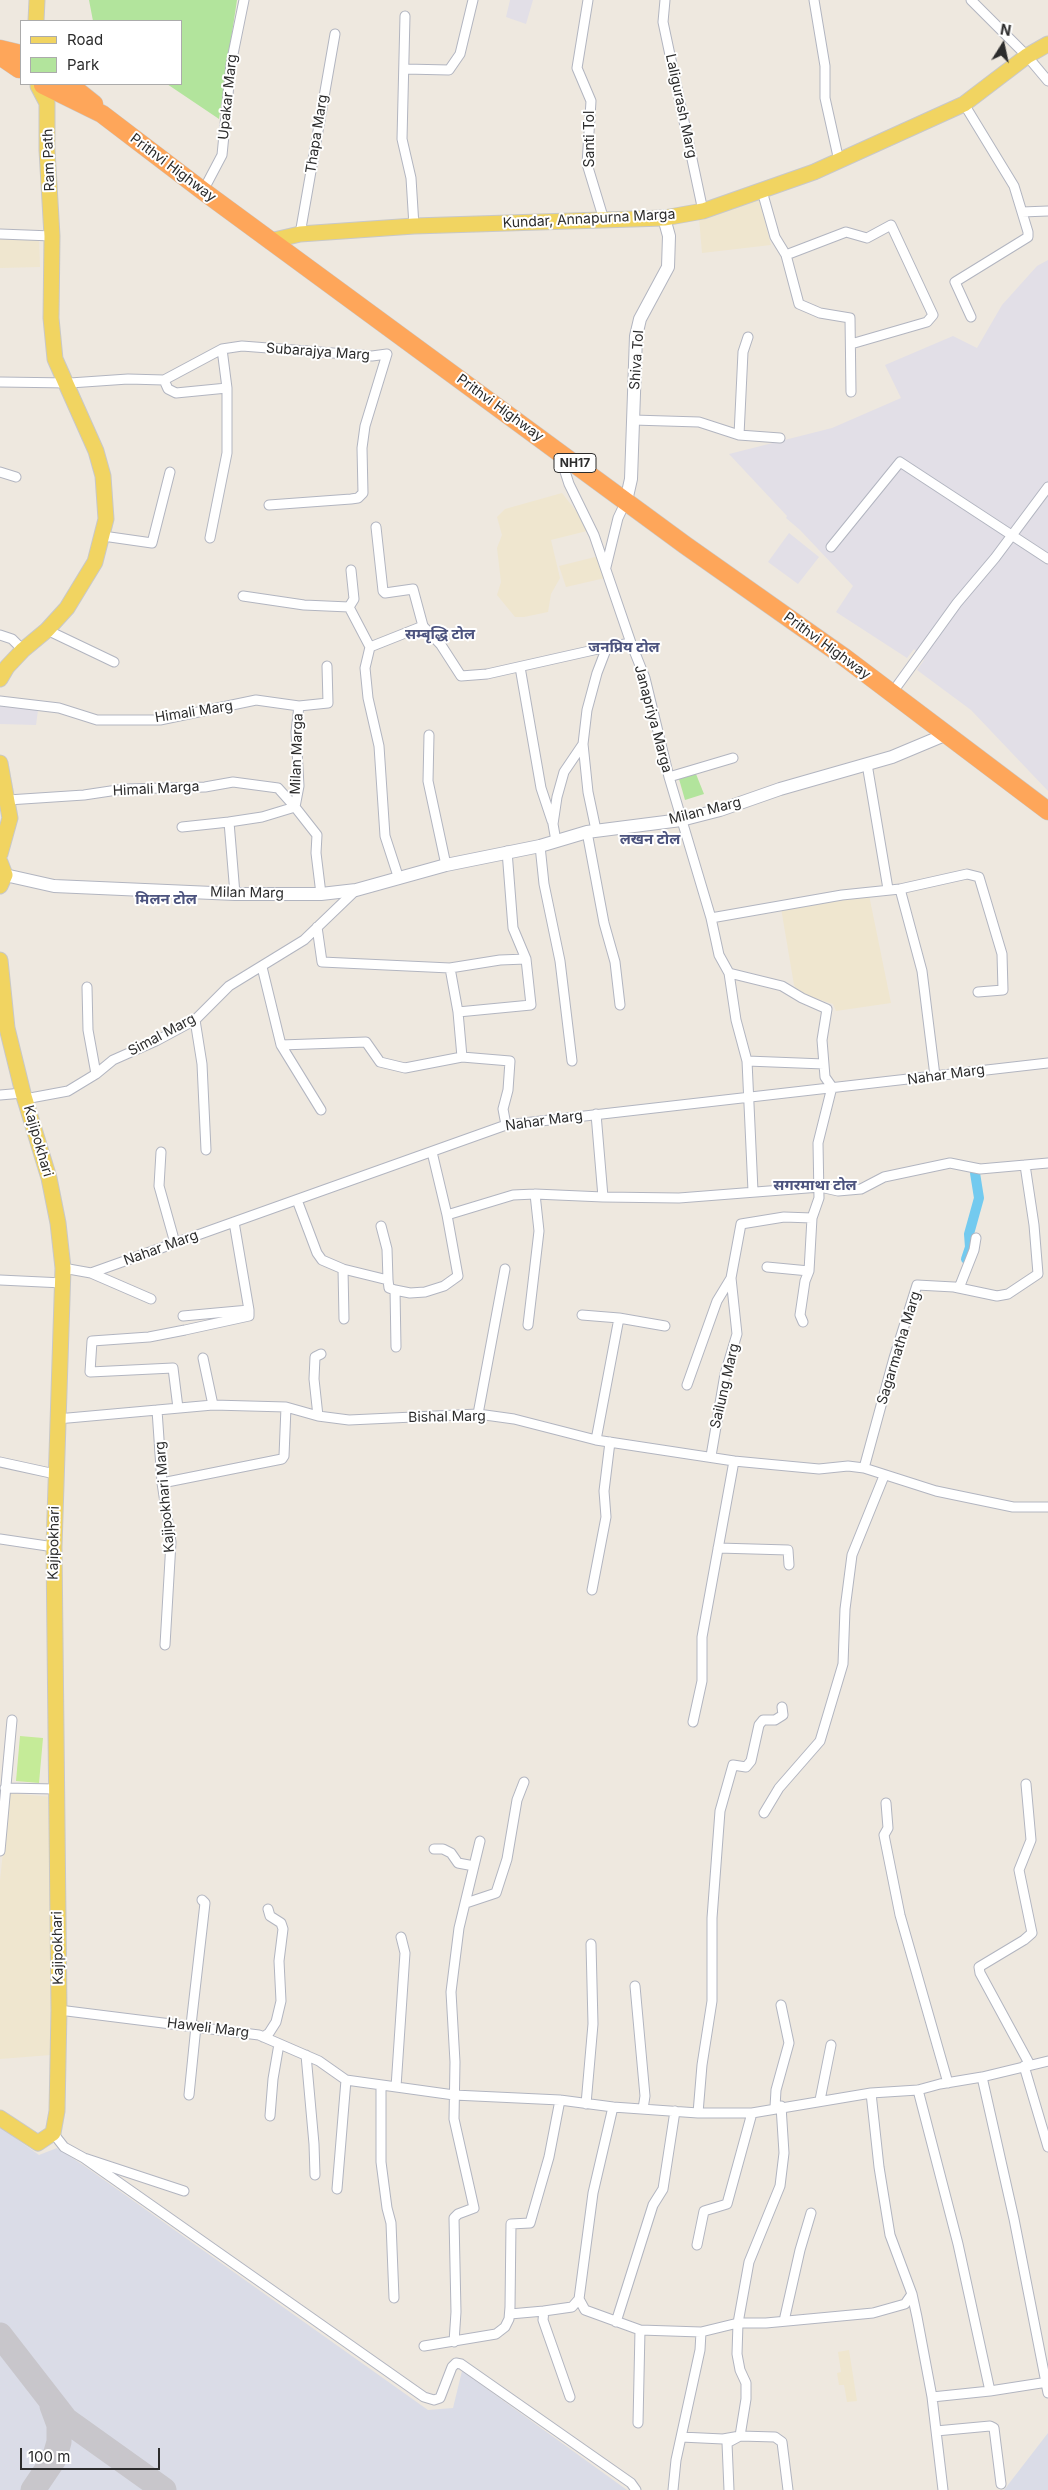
<!DOCTYPE html>
<html>
<head>
<meta charset="utf-8">
<style>
  body { margin:0 }
  #map { position:relative; width:1048px; height:2490px; overflow:hidden; background:#eee8df; font-family:Inter,sans-serif }
  canvas { display:block }
  .legend { position:absolute; left:20px; top:20px; width:162px; height:65px; box-sizing:border-box; background:#fff; border:1px solid #ababab; margin:0; padding:6px 9px; list-style:none; font-size:15px; color:#2c2c2c }
  .legend li { display:flex; align-items:center; gap:10px; height:25px }
  .legend b { width:25px; border:1px solid #ababab }
  .north { position:absolute; left:978px; top:20px; width:50px; height:50px; -webkit-text-stroke:4px #fff; paint-order:stroke; rotate:10deg; font-size:14px; font-weight:700; line-height:20px; text-align:center; color:#2c2c2c }
  .north::after { content:''; display:block; margin:auto; width:18px; height:22px; background:#2c2c2c; clip-path:polygon(50% 0,100% 100%,50% 72%,0 100%) }
  .scale { position:absolute; left:20px; top:2448px; width:140px; height:22px; box-sizing:border-box; border:2px solid #2c2c2c; border-top:0; padding-left:6px; font-size:15px; line-height:18px; white-space:nowrap; color:#2c2c2c; -webkit-text-stroke:4px #fff; paint-order:stroke }
</style>
</head>
<body>
<div id="map">
<canvas width="1048" height="2490"></canvas>
<ul class="legend">
<li><b style="height:6px;background:#f1d461"></b>Road</li>
<li><b style="height:14px;background:#b2e49c"></b>Park</li>
</ul>
<div class="north">N</div>
<div class="scale">100 m</div>
</div>
<script>
const context = document.querySelector('canvas').getContext('2d');
context.lineJoin = 'round';
function fill(path, color) { context.fillStyle = color; context.fill(path, 'evenodd'); }
const shape = rows => new Path2D(rows.map(r => 'M' + r).join(''));
function stroke(path, color, width, dash) { context.strokeStyle = color; context.lineWidth = width; context.lineCap = dash ? 'butt' : 'round'; context.setLineDash(dash || []); context.stroke(path); }
function write(font, color, halo, rows, align = 'center') {
  context.font = font + ' Inter,"Noto Sans Devanagari",sans-serif'; context.lineWidth = 4; context.setLineDash([]); context.textBaseline = 'middle'; context.strokeStyle = halo; context.fillStyle = color; for (const [text, x, y, turn = 0] of rows) {
    context.save(); context.translate(x, y); context.rotate((+turn || 0) * Math.PI / 180); context.textAlign = isNaN(turn) ? turn : align; if (halo) context.strokeText(text, 0, 0); context.fillText(text, 0, 0); context.restore();
  }
}
fill(shape([
  [510,0,533,0,526,24,506,17],
  [1048,260,1048,791,971,710,917,670,924,660,914,649,907,658,836,612,853,586,800,530,786,518,787,516,729,454,832,428,901,398,885,365,953,336,977,348,1002,305,1037,266],
  [789,533,819,557,798,584,768,562],
  [0,704,38,710,36,725,0,724]
]), '#e2dfe7');
fill(shape([
  [759,199,771,245,702,253,699,218],
  [15,237,39,239,40,267,0,268,0,239],
  [562,493,591,530,551,540,560,578,551,594,548,612,524,617,515,617,497,595,501,582,497,548,502,535,497,517,505,509],
  [599,556,605,578,566,587,559,566],
  [869,895,891,1003,836,1011,833,1004,799,993,794,985,781,908],
  [9,1793,52,1797,51,2055,0,2059,0,1881],
  [849,2350,857,2401,847,2402,844,2385,839,2385,837,2373,841,2372,838,2352]
]), '#efe6cf');
fill(shape([
  [0,2127,39,2155,57,2148,83,2165,428,2410,453,2408,462,2371,627,2490,0,2490],
  [1048,2433,1048,2490,1004,2490]
]), '#dadce7');
fill(shape([
  [89,0,237,0,219,119,167,84,181,84,181,21,93,21],
  [696,774,704,794,685,800,679,779]
]), '#b2e49c');
fill(shape([
  [20,1736,43,1738,39,1783,16,1781]
]), '#c5eb98');
stroke(shape([
  [966,1259,970,1247,969,1234,979,1198,975,1173]
]), '#73caef', 10);
stroke(shape([
  [0,2335,66,2420,164,2490],
  [33,2490,54,2459,59,2442,59,2425,52,2406]
]), '#c8c6cb', 25);
const street = shape([
  [588,0,577,68,591,101,587,164,604,220],
  [665,0,663,22,703,211],
  [814,0,825,66,825,98,839,161],
  [971,0,1027,56,1048,81],
  [405,16,402,139,411,178,414,226],
  [405,69,449,70,460,54,473,0],
  [964,104,1014,186,1028,232,1028,237,955,282,971,317],
  [203,191,222,155,231,64,244,0],
  [762,191,775,237,786,255,799,304,820,313,850,318,851,392],
  [1022,212,1048,211],
  [0,234,52,236],
  [300,234,335,34],
  [786,255,846,232,867,238,891,225,933,315,927,322,851,344],
  [164,380,168,389,176,393,227,388],
  [0,382,70,383,128,379,164,380,222,349,242,346,372,356,387,354,365,426,362,448,363,493,358,498,351,499,269,505],
  [633,420,699,422,739,435,780,438],
  [739,435,743,352,748,337],
  [560,456,569,484,594,535,631,643,645,678,669,777,711,918,719,955,729,973,782,986,802,998,827,1009,822,1040,825,1077,832,1087],
  [0,472,16,477],
  [376,527,383,591,385,593,413,589,423,626,441,645,461,676,487,674,607,647],
  [103,536,152,543,170,472],
  [210,538,227,453,227,388,222,349],
  [831,547,900,462,1048,559],
  [606,567,618,518,626,501],
  [243,596,304,605,349,607],
  [349,607,370,647],
  [349,607,354,599,351,570],
  [47,630,114,662],
  [0,635,12,639,23,650],
  [520,667,541,788,552,821],
  [892,693,957,603,995,558,1048,487],
  [0,701,59,708,97,720,160,720,256,700,299,706,328,703,327,666],
  [299,706,296,732,299,786,295,807,317,835,316,853,321,894],
  [429,735,428,781,446,865],
  [583,744,588,792,596,830],
  [867,764,888,889],
  [669,777,733,758],
  [8,800,84,795,124,789,205,787,233,782,278,788,295,807,262,817,229,822],
  [182,827,229,822,235,894],
  [587,832,604,923,615,962,620,1005],
  [556,841,553,824,557,797,564,772,583,744,587,710,597,673,607,647,631,643],
  [540,846,544,884,560,961,572,1061],
  [399,879,385,836,379,746,368,698,365,668,370,647,423,626],
  [900,889,922,971,935,1076],
  [711,918,842,895,900,889,967,874,979,877,1002,954,1003,990,978,992],
  [317,927,322,962,450,968],
  [262,967,281,1045,321,1110],
  [729,973,736,1020,747,1061],
  [87,987,88,1030,96,1074],
  [458,1012,531,1005,526,959,513,928,507,851],
  [195,1020,202,1064,206,1150],
  [281,1045,366,1042,380,1062,405,1068,462,1057,510,1061,508,1090,503,1109,506,1125],
  [462,1057,458,1012,450,968,500,960,526,959],
  [0,1095,23,1093],
  [25,1099,68,1091,96,1074,113,1060,156,1041,195,1020,229,986,304,940,356,890],
  [596,1114,603,1197,679,1198,820,1187,838,1191,861,1189,884,1177,950,1163,980,1169,1048,1163],
  [161,1152,159,1186,175,1243],
  [432,1152,447,1215,513,1195,535,1194],
  [753,1191,747,1061,824,1064],
  [297,1200,317,1253,322,1260,343,1269,388,1280,387,1249,381,1226],
  [767,1267,809,1271],
  [63,1268,91,1273,506,1125,1048,1063],
  [343,1269,344,1319],
  [91,1273,151,1299],
  [0,1280,63,1283],
  [388,1280,389,1288,395,1290,396,1347],
  [959,1288,974,1250,976,1238],
  [395,1290,410,1293,425,1292,444,1286,458,1276,447,1215],
  [582,1315,619,1318,596,1440],
  [183,1316,249,1310,234,1222],
  [619,1318,665,1326],
  [803,1322,800,1315,805,1281,809,1271,812,1218],
  [528,1325,539,1231,535,1194,603,1197],
  [203,1358,213,1405],
  [687,1385,717,1301,731,1278],
  [178,1408,173,1368,90,1372,92,1341,149,1337,185,1330,249,1316,249,1310],
  [157,1410,162,1483,171,1542,165,1645],
  [478,1414,505,1269],
  [318,1416,314,1379,315,1357,321,1354],
  [57,1419,213,1405,286,1407,318,1416,349,1420,478,1414,514,1419,596,1440,734,1461,819,1469,848,1466,864,1468,936,1491,1013,1507,1048,1507],
  [711,1456,725,1374,737,1334,731,1278,741,1224,784,1217,812,1218,819,1198,818,1143,832,1087],
  [0,1462,55,1474],
  [864,1468,894,1358,917,1285,954,1287,997,1296,1008,1294,1038,1274,1034,1225,1025,1165],
  [162,1483,282,1459,284,1456,286,1407],
  [0,1539,54,1547],
  [718,1548,788,1550,789,1565],
  [592,1590,606,1517,604,1491,610,1442],
  [693,1722,702,1681,702,1637,734,1461],
  [1026,1784,1031,1840,1019,1870,1032,1933,1024,1940,979,1967,980,1973,1030,2065],
  [5,1788,56,1789],
  [886,1803,888,1828,884,1835,900,1915,948,2083],
  [764,1813,779,1788,820,1741,843,1664,845,1609,852,1555,884,1476],
  [434,1849,443,1849,451,1853,458,1863,474,1866],
  [0,1851,12,1720],
  [466,1903,496,1893,507,1859,517,1800,524,1782],
  [635,1986,645,2096,643,2109],
  [59,2010,259,2035,319,2061,346,2080,454,2095,560,2100,613,2107,698,2113,752,2113,871,2093,918,2090,940,2084,982,2077,1048,2061],
  [191,2025,205,1903,202,1900],
  [263,2037,269,2033,276,2022,281,2001,279,1961,283,1929,281,1923,270,1916,268,1909],
  [306,2055,314,2144,315,2175],
  [1024,2066,1048,2147],
  [982,2077,1014,2219,1048,2393],
  [381,2085,381,2162,387,2208,391,2223,394,2298],
  [396,2087,405,1953,401,1937],
  [918,2090,958,2244,990,2391,932,2397],
  [871,2093,879,2167,890,2235,912,2294,917,2317,932,2397,943,2490],
  [189,2095,196,2026],
  [820,2100,831,2045],
  [586,2104,593,2024,591,1944],
  [781,2106,784,2153,780,2186,749,2262,738,2323,766,2323,873,2313,905,2304,912,2294],
  [613,2107,593,2193,579,2299,585,2310,640,2330,701,2332,700,2350,676,2460,673,2490],
  [775,2107,776,2090,789,2043,781,2005],
  [698,2113,702,2065,712,2001,712,1918,720,1811,733,1765,746,1767,751,1761,759,1725,763,1720,775,1720,783,1715,782,1707],
  [270,2116,273,2079,279,2044],
  [53,2133,64,2147,84,2158,184,2191],
  [84,2158,424,2397,434,2400,440,2398,452,2367,456,2363,461,2364,631,2483,636,2490],
  [337,2189,346,2080],
  [697,2245,704,2211,727,2204,752,2113],
  [510,2314,544,2311],
  [784,2321,800,2250,811,2213],
  [616,2322,653,2205,663,2189,675,2111],
  [701,2332,738,2323,737,2354,740,2370,746,2383,746,2399,740,2436,775,2437,782,2442,788,2490],
  [454,2342,456,2312,454,2218,458,2214,474,2208,454,2119,455,2062,451,1992,459,1928,480,1841],
  [424,2346,496,2334,505,2327,509,2319,510,2307,511,2224,530,2223,549,2157,560,2100],
  [990,2391,1048,2382],
  [570,2397,543,2320,544,2311,572,2307,579,2299],
  [638,2423,640,2330],
  [936,2431,990,2426,994,2428,1001,2484],
  [681,2437,723,2439,740,2436,727,2443,729,2490]
]);
const secondary = shape([
  [626,501,631,479,636,336,640,319,668,267,669,236,664,218],
  [5,875,54,886,235,894,321,894,356,890,446,865,540,846,587,832,681,820,720,810,780,789,892,757,947,734]
]);
const primary = shape([
  [36,21,37,0],
  [270,241,300,234,414,226,664,218,703,211,814,172,964,104,1027,56,1048,44],
  [0,679,7,667,23,650,47,630,67,608,95,562,106,519,103,476,96,451,55,359,51,318,52,236,47,150,47,103,38,86],
  [0,763,10,818,0,854],
  [0,862,5,875,0,886],
  [0,960,7,1028,23,1093,49,1178,58,1223,63,1268,54,1547,59,2010,57,2111,53,2133,38,2143,0,2118]
]);
const highway = shape([
  [0,49,21,54],
  [0,56,19,69],
  [69,84,94,104],
  [43,85,102,114,203,191,685,545,844,657,1048,811]
]);
stroke(street, '#b2b5c0', 11);
stroke(secondary, '#b2b5c0', 14);
stroke(primary, '#c8c8c8', 17);
stroke(highway, '#c8c8c8', 19);
stroke(street, '#fff', 9);
stroke(secondary, '#fff', 12);
stroke(primary, '#f1d461', 15);
stroke(highway, '#fea65a', 18);
for (const [x, y, w] of [
  [575,463,42]
]) { const box = new Path2D(); box.roundRect(x - w / 2, y - 9.5, w, 19, 4); context.fillStyle = '#fff'; context.fill(box); stroke(box, '#2c2c2c', 1); }
write('bold 12px', '#2c2c2c', null, [
  ["NH17",575,463]
]);
write('14px', '#2c2c2c', '#fff', [
  ["Upakar Marg",228,97,-84],
  ["Laligurash Marg",681,106,78],
  ["Thapa Marg",317,134,-81],
  ["Santi Tol",590,139,-90],
  ["Ram Path",49,160,-92],
  ["Prithvi Highway",173,168,37],
  ["Kundar, Annapurna Marga",589,219,-3],
  ["Subarajya Marg",318,352,4],
  ["Shiva Tol",637,360,-86],
  ["Prithvi Highway",500,408,36],
  ["Prithvi Highway",827,646,36],
  ["Himali Marg",194,712,-9],
  ["Janapriya Marga",653,719,75],
  ["Milan Marga",297,754,-88],
  ["Himali Marga",156,789,-3],
  ["Milan Marg",705,811,-14],
  ["Milan Marg",247,893,1],
  ["Simal Marg",162,1035,-28],
  ["Nahar Marg",946,1075,-8],
  ["Nahar Marg",544,1121,-8],
  ["Kajipokhari",38,1141,74],
  ["Nahar Marg",161,1248,-20],
  ["Sagarmatha Marg",899,1348,-73],
  ["Sailung Marg",725,1386,-77],
  ["Bishal Marg",447,1417,-1],
  ["Kajipokhari Marg",165,1497,-95],
  ["Kajipokhari",54,1543,-89],
  ["Kajipokhari",58,1948,-91],
  ["Haweli Marg",208,2028,7]
]);
write('bold 15px', '#4c537e', '#fff', [
  ["सम्बृद्धि टोल",440,634],
  ["जनप्रिय टोल",624,647],
  ["लखन टोल",650,839],
  ["मिलन टोल",166,899],
  ["सगरमाथा टोल",815,1185]
]);
</script>
</body>
</html>
